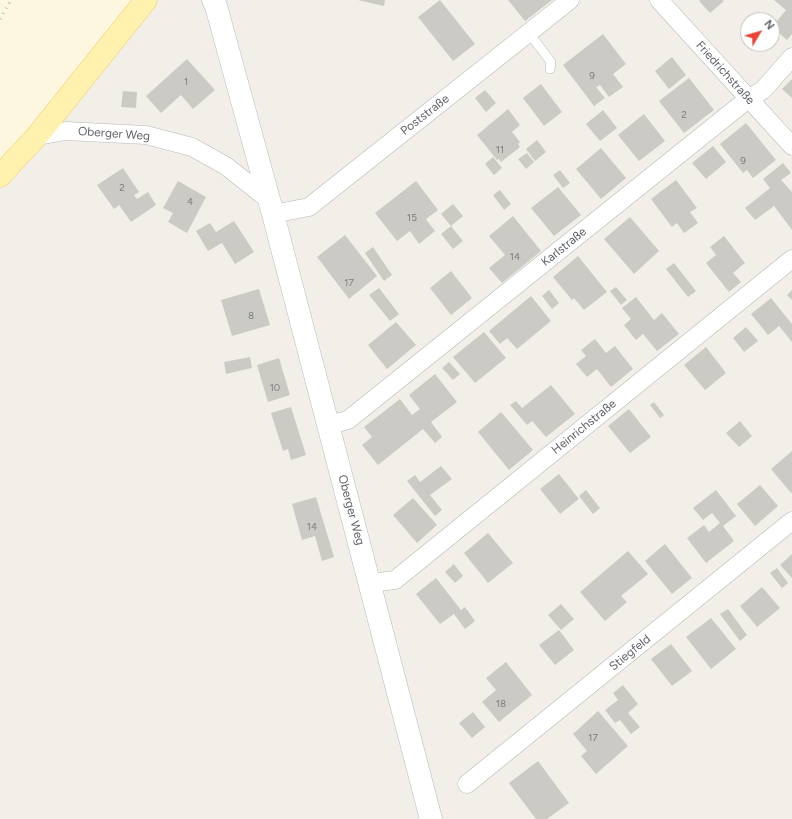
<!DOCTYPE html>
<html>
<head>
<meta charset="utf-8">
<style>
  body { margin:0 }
  #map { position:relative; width:792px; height:819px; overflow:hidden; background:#f1efe8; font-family:Figtree,sans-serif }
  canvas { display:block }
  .north { position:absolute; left:740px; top:12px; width:40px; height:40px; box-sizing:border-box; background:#fff; border:1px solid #bfc1c3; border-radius:50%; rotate:52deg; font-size:11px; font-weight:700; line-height:16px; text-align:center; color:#5f6368 }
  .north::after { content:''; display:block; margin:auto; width:14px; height:18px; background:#ea4335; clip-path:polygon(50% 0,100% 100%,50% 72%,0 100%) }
</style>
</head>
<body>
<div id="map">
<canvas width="792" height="819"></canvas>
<div class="north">N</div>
</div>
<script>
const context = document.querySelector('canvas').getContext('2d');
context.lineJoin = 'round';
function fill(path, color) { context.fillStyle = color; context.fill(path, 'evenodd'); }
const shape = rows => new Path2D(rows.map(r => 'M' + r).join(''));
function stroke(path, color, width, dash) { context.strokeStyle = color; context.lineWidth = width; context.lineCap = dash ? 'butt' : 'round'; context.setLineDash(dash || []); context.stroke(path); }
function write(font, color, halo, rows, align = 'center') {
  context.font = font + ' Figtree,sans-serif'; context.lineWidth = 3; context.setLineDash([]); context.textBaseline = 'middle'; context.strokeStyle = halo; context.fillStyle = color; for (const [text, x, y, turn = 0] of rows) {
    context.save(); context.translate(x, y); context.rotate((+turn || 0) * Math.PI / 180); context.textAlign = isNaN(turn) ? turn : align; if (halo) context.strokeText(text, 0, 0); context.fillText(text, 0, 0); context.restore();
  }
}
fill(shape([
  [0,0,159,0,33,156,0,183]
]), '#fef7e0');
fill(shape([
  [358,0,385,0,384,6],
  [440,0,475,44,453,61,418,17],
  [508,0,552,0,525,21],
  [701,0,722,0,724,1,710,13,699,1],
  [774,0,792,0,792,34,787,40,772,27,786,10],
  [603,34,626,64,613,74,623,87,609,97,600,85,596,87,605,98,594,106,563,65],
  [672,57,686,75,669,89,655,71],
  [187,59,215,90,193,109,181,95,161,113,146,96],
  [689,78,714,110,684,133,659,101],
  [792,79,792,98,782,89],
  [541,84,562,112,544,126,523,98],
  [485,90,496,103,486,112,475,98],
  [123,91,137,92,136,108,121,107],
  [508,109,520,125,512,132,520,142,518,144,520,147,501,162,499,159,497,160,477,135],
  [603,110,617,128,600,141,586,124],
  [644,114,665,141,639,161,618,135],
  [746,123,776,160,753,178,747,170,743,173,720,144],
  [537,140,546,152,535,161,526,149],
  [713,146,726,162,706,179,692,163],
  [601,148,626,178,601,199,576,169],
  [527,153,534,162,526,169,518,159],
  [493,157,502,168,494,175,485,164],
  [783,163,791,173,781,180,792,192,792,230,774,206,755,220,745,208,770,188,763,179],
  [123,168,139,192,134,195,137,199,148,192,156,205,131,222,119,205,114,209,97,185],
  [560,170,570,183,563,188,553,175],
  [676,180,697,208,690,212,698,223,684,233,677,223,672,227,651,199],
  [178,181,206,197,187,233,168,222,173,213,163,208],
  [416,181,438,210,426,219,435,231,419,244,410,231,397,241,375,213],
  [558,187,581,215,554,236,531,208],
  [500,190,511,204,504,210,493,195],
  [453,204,463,216,451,226,441,214],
  [513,216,541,251,502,283,489,268,505,255,489,236],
  [630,217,659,251,634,274,604,239],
  [234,221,254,252,235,264,222,243,208,251,196,231,210,223,216,232],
  [451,226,463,241,453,249,441,234],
  [345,235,377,276,349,299,317,257],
  [724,236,745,263,733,273,741,282,729,292,706,263,716,255,710,247],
  [373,247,392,275,384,281,365,253],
  [578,256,607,292,584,310,574,298,572,300,553,277],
  [674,263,696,291,688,297,666,269],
  [451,271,472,298,451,315,430,288],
  [616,287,627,300,621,305,610,291],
  [379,288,399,314,390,321,369,295],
  [259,289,270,325,232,336,221,300],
  [549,290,559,303,552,309,542,296],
  [792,290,792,300,787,295],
  [531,296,551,321,517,349,507,338,500,344,489,331],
  [636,297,654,320,662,313,679,334,657,351,643,334,636,340,624,325,631,319,622,308],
  [771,298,792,324,792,342,779,326,768,335,751,314],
  [396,322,416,345,387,369,368,345],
  [746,327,758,341,744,352,733,338],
  [484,332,506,358,475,383,453,357],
  [595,339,606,353,615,346,633,369,611,387,597,369,587,377,576,364,586,356,581,350],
  [706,347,726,373,705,390,684,365],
  [250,357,252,368,226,374,224,362],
  [279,358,290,395,268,402,257,365],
  [449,362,460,374,453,380,442,368],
  [435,374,457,402,431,422,442,437,435,443,423,429,378,465,362,445,372,437,364,427,400,399,412,415,420,409,409,395],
  [551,385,575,414,546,437,532,421,527,425,510,405,516,401,522,408],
  [654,402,664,415,660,418,650,405],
  [291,407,306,455,291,460,288,449,283,451,271,413],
  [629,409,651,437,630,453,608,426],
  [501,412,533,450,509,470,478,432],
  [740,421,752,436,739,447,726,433],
  [792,451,792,492,791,493,771,469],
  [441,466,452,479,430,495,442,510,435,516,407,481,415,475,420,482],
  [559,474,579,499,560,514,540,489],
  [760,485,778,506,755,526,737,504],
  [586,490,600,508,593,514,579,496],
  [716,490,736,516,723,526,734,541,706,563,687,538,704,525,709,532,720,523,712,513,703,520,693,508],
  [316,497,334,557,322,561,315,536,302,540,292,504],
  [413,498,437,525,417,543,393,515],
  [488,533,513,563,488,583,464,553],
  [665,544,692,578,672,594,645,561],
  [628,551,648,574,621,596,627,602,605,621,580,592],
  [792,554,792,578,780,565],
  [454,564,463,576,455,583,445,572],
  [777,568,788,583,782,588,770,573],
  [436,578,461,610,465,607,475,621,465,629,454,614,440,624,416,594],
  [762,587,780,608,757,627,740,606],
  [561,604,574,619,561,630,548,615],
  [728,609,747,635,740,641,720,614],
  [711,618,736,649,711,669,686,637],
  [559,630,574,650,555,665,539,645],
  [671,644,692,671,672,686,651,659],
  [506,662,532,695,499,722,482,702,496,690,486,678],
  [623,685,638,704,628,713,640,727,631,734,620,720,615,723,605,710,618,700,613,693],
  [598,711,628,746,596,774,581,756,587,751,573,734],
  [473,712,485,727,472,738,459,723],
  [538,761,569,803,547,819,536,819,509,783]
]), '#cccac5');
const lane = shape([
  [529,33,551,62,550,69]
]);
const street = shape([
  [659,0,792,146],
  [37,136,66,131,146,135,192,147,226,166,269,200],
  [273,214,309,207,570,0],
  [329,425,348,420,748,99,763,90,792,57],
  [370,583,395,580,792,259],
  [467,784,792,521]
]);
const secondary = shape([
  [213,0,216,6,273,214,431,819]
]);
const primary = shape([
  [0,176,37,136,146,0]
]);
stroke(lane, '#b5b8bc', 10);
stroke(street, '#b5b8bc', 19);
stroke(secondary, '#b6babf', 23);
stroke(primary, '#f2c960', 23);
stroke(lane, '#fff', 9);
stroke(street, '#fff', 18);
stroke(secondary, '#fff', 22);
stroke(primary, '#fff2af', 22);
stroke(shape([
  [0,19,11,0]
]), '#b6b7b8', 3, [1, 5]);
write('10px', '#7a7d7f', null, [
  ["9",592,76],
  ["1",186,82],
  ["2",684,115],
  ["11",500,150],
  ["9",743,161],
  ["2",122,188],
  ["4",190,202],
  ["15",412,218],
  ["14",515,257],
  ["17",349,283],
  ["8",251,316],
  ["10",275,388],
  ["14",312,527],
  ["18",501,704],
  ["17",593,738]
]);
write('12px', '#5f6368', '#fff', [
  ["Friedrichstraße",725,73,48],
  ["Poststraße",425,115,-38],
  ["Oberger Weg",114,134,4],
  ["Karlstraße",564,247,-39],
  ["Heinrichstraße",584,427,-39],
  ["Oberger Weg",351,510,75],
  ["Stiegfeld",630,653,-39]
]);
</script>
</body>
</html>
